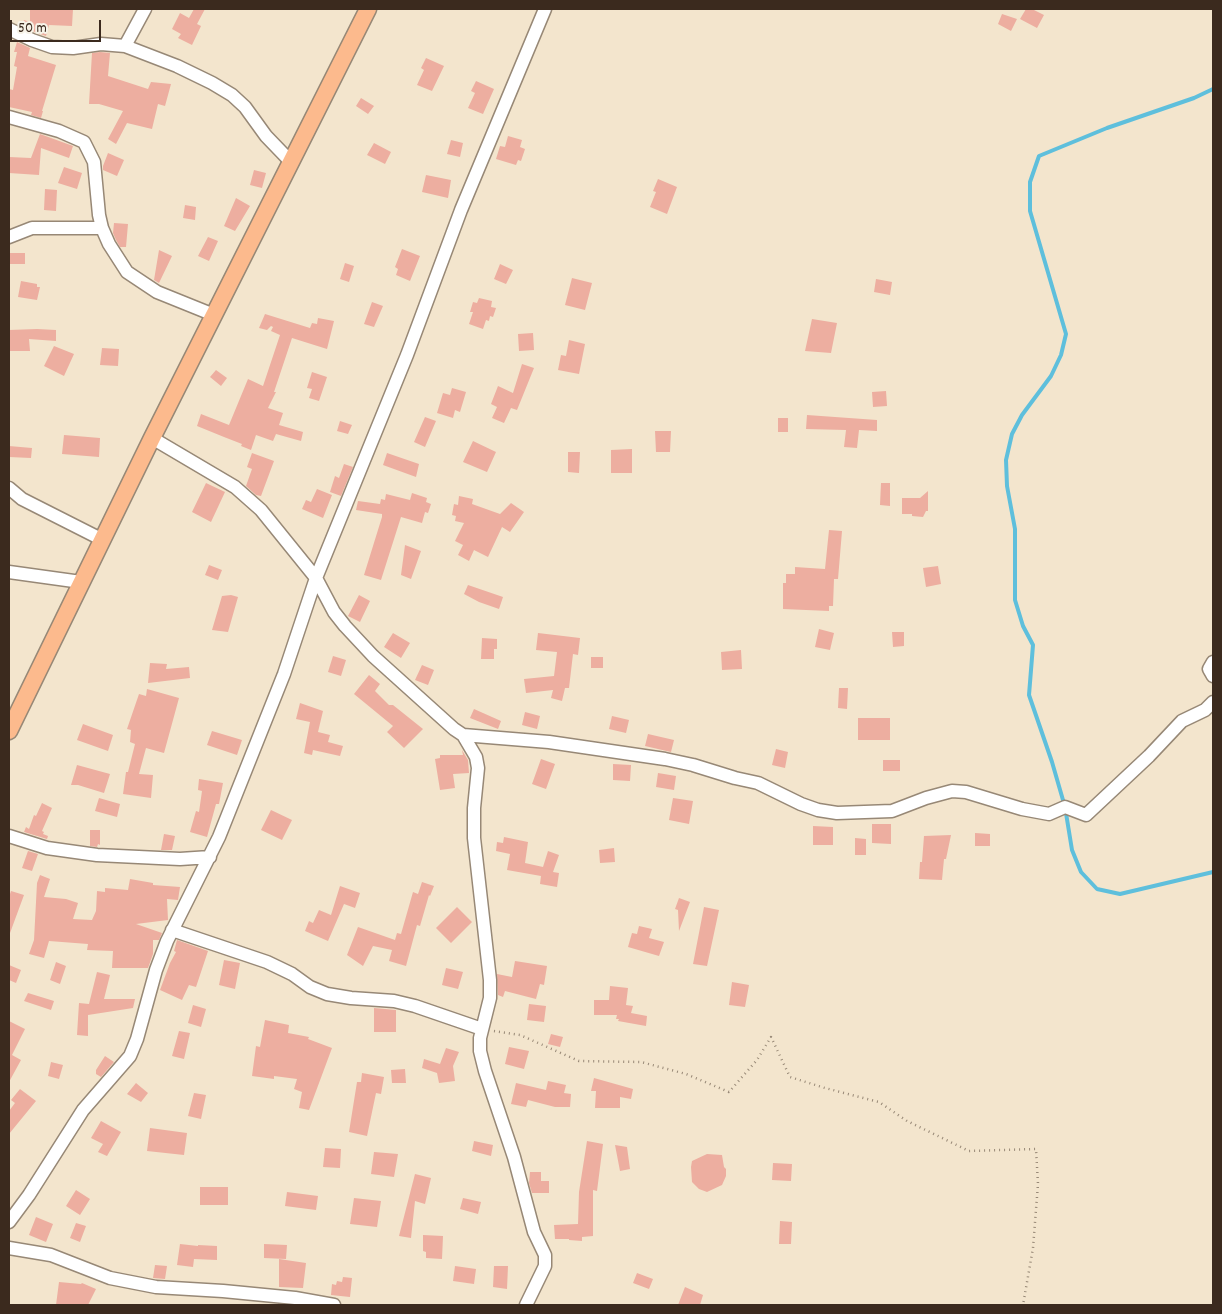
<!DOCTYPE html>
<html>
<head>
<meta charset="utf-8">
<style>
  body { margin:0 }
  #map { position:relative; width:1222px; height:1314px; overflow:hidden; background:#f3e5cd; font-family:Dekko,sans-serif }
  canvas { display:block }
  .frame { position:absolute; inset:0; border:10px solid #3b2a1e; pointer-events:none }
  .scale { position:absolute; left:10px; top:20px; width:91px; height:22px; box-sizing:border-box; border:2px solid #3b2a1e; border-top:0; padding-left:6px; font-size:15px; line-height:18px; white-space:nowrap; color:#3b2a1e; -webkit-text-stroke:4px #f7f3e8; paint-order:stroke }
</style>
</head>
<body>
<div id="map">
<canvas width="1222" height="1314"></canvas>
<div class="frame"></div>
<div class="scale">50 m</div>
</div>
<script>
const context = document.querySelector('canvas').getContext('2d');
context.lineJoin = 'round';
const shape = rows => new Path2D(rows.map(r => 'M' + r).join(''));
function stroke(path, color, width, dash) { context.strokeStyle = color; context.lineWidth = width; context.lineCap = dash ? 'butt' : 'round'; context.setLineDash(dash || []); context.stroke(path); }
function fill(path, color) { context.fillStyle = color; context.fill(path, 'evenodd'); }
stroke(shape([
  [1213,89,1194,98,1107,128,1039,156,1030,182,1030,211,1066,334,1061,355,1051,376,1022,415,1012,434,1006,460,1007,486,1015,529,1015,600,1023,626,1033,645,1029,695,1052,762,1065,807,1072,850,1081,872,1097,889,1120,894,1213,872]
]), '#5ebfdc', 4);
fill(shape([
  [30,9,73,9,72,26,49,25,46,36,35,32,22,26,24,20,30,22],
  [194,9,205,9,197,24,201,26,192,45,178,38,181,34,172,29,180,13,189,18],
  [1026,9,1032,9,1044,15,1037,28,1020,19],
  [1002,14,1017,19,1011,31,998,24],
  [17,42,30,48,28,56,56,65,42,111,43,111,41,118,31,115,32,112,9,107,9,89,13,90,17,67,14,66,17,52,14,52],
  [100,52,110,53,108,76,148,89,151,82,171,84,165,106,158,104,152,129,127,123,116,144,108,139,123,111,99,104,89,104,92,53],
  [426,58,444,66,432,91,417,85,424,70,421,68],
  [476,81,494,89,483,114,468,108,475,93,471,91],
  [361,98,374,106,368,114,356,106],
  [40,134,73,146,69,158,41,148,39,175,9,173,9,157,31,158],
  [508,136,522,140,520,147,525,149,521,161,518,160,516,165,496,159,500,146,505,147],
  [451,140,463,143,460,157,447,154],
  [374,143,391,152,385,164,367,155],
  [108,153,124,160,117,176,103,170,103,166],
  [64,167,82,173,77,189,58,183],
  [254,170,266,173,262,188,250,185],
  [426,175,451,180,448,198,422,192],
  [658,179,677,187,667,214,650,207,656,192,653,191],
  [45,189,57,190,56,211,44,210],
  [236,198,250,206,235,231,224,226],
  [185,205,196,207,195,220,183,218],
  [114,223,128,224,126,247,120,247,116,240,113,233],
  [208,237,218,241,209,261,198,256],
  [402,249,420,256,410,281,396,275,398,269,395,267],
  [159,250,172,256,159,283,154,280],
  [9,253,25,253,25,264,9,264],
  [345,263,354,266,349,282,340,279],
  [500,264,513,270,506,284,494,279],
  [572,278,592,283,585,310,565,305],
  [876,279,892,282,890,295,874,292],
  [21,281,37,284,37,287,40,287,37,300,18,297],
  [479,298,492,301,491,307,496,308,493,317,490,316,489,321,486,320,483,329,469,324,473,312,470,312,473,302,477,303],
  [372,302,383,306,374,327,364,324],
  [265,314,310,328,312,323,317,324,318,318,334,321,327,349,292,338,274,392,276,392,268,408,283,413,279,425,303,432,301,441,276,434,273,441,256,435,251,450,241,446,242,444,224,437,197,426,201,414,229,425,248,379,263,386,280,335,271,331,273,327,271,326,267,330,259,328],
  [812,319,837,323,831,353,805,351],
  [37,329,56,330,56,341,29,339,30,351,9,351,9,330],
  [533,333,534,350,519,351,518,334],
  [569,340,585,344,579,374,558,370,561,355,566,356],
  [54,346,74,354,64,376,44,366],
  [102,348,119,349,118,366,100,365],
  [522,364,534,368,517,410,511,408,504,423,492,418,497,407,491,404,498,386,513,393],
  [216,370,227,378,221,386,210,377],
  [312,372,327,377,319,401,309,398,312,389,307,388],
  [452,388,466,392,460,412,455,410,453,418,437,413,443,393,450,395],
  [886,391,887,406,873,407,872,392],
  [807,415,877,420,877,431,859,430,857,448,844,447,846,430,806,429],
  [425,417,436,421,425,447,414,442],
  [778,418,788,418,788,432,778,432],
  [340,421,352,425,348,434,337,431],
  [655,431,671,431,670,452,656,452],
  [64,435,100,438,99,457,62,454],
  [473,441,496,452,487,472,463,462],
  [9,446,32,448,31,458,9,457],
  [632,449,632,473,611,473,611,450],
  [568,452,580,452,579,473,568,472],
  [252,453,274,461,261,496,256,495,246,486,252,469,247,467],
  [387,453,419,464,416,477,383,465],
  [344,464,353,467,341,496,330,492,335,476,339,478],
  [206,483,225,492,211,522,192,512],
  [881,483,890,483,890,506,880,505],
  [317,489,332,495,323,518,302,509,306,500,311,502],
  [928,491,928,511,926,511,923,517,912,516,912,514,902,514,902,498,920,498],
  [412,493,427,498,426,502,431,504,428,513,425,512,422,523,401,517,381,580,364,575,382,517,382,514,356,510,358,501,380,504,381,499,385,500,386,494,410,500],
  [459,496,473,499,472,504,500,514,511,503,524,512,510,532,502,527,488,557,474,550,469,561,458,555,463,545,455,541,464,523,455,521,456,516,452,515,454,504,458,505],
  [829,530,842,531,838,579,834,579,833,606,829,606,829,611,783,609,783,583,786,583,786,574,795,574,795,567,825,569],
  [405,545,421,551,411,579,401,575],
  [209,565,222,570,218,580,205,575],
  [938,566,941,584,926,587,923,568],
  [468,585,503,597,499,609,479,602,464,594],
  [231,595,238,597,228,632,212,630,222,596],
  [359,595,370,601,360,622,348,616],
  [819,629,834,633,830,650,815,647],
  [892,632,904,632,904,646,893,647],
  [393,633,410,643,401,658,384,647],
  [538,633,580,638,578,655,573,654,569,688,565,688,562,701,551,698,553,690,526,693,524,679,554,676,557,652,536,650],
  [482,638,497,639,497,649,494,649,494,659,481,659],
  [741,650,742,669,722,670,721,652],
  [333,656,346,660,341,676,328,672],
  [591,657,603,657,603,668,591,668],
  [150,663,167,664,166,669,189,667,190,678,148,683],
  [422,665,434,670,428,685,415,680],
  [369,675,380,684,375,691,389,705,393,705,423,729,404,748,387,732,393,726,354,694],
  [839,688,848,688,847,709,838,708],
  [147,689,179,698,164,753,146,748,139,774,153,775,151,798,123,794,126,772,128,772,135,744,130,742,131,730,127,729,139,694,146,696],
  [300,703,323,711,318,732,330,735,328,742,343,746,340,756,313,750,312,755,304,753,310,722,296,719],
  [474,709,501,721,498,729,470,718],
  [525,712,540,716,537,729,522,725],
  [612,716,629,720,626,733,609,729],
  [858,718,890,718,890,740,858,740],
  [83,724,113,735,108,751,77,740],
  [212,731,242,740,237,755,207,745],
  [648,734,674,740,671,752,645,746],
  [776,749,788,752,785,768,772,765],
  [462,750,468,760,469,773,453,774,455,788,440,790,435,759,440,758,440,755,463,755],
  [541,759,555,764,546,789,532,784],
  [883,760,900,760,900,771,883,771],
  [613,764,631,765,630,781,613,780],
  [77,765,110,774,104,793,78,785,71,785],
  [658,773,676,776,674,790,656,787],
  [199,779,223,783,219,804,216,804,207,837,190,832,196,811,199,812,202,791,198,790],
  [99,798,120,804,117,817,95,811],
  [673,798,693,801,689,824,669,820],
  [42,803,52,808,42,831,44,832,43,834,48,836,47,839,24,832,26,827,29,829,34,815,36,816],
  [271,810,292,820,282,840,261,830],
  [872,824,891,824,891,844,872,843],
  [813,826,833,827,833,845,813,845],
  [90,830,100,830,100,845,98,844,97,847,90,846],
  [975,833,990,834,990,846,975,846],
  [164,834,175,836,172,850,161,850],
  [951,835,946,859,944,859,942,880,919,879,920,862,922,862,924,836],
  [504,837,528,842,525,863,543,867,548,851,559,855,553,872,559,873,557,887,540,884,541,876,507,870,510,854,496,851,497,842,503,843],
  [855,838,866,839,866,855,855,855],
  [614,848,615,862,600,863,599,850],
  [28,851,38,854,32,871,22,868],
  [40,875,50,879,44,897,66,899,78,903,73,919,92,920,96,911,97,891,105,892,105,888,128,890,130,879,153,883,153,885,180,887,178,900,167,899,168,920,136,924,162,933,159,940,153,940,153,954,148,968,112,968,113,951,87,950,88,944,49,941,44,958,29,954,34,940,37,883],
  [422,882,434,886,430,896,429,895,420,926,417,925,406,966,389,961,392,950,373,946,363,966,347,955,358,927,395,940,397,933,401,934,413,892,418,894],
  [340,886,360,893,355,908,344,904,328,941,305,931,309,921,313,923,319,910,331,915],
  [11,891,24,895,10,933,9,933,9,897],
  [679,898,690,902,679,931,678,910,675,909],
  [457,907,472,922,451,943,436,928],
  [704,907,719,910,707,966,693,964],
  [639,926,652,929,649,938,664,942,659,956,628,947,632,933,637,934],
  [177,940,208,951,196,987,189,985,182,1000,160,990,170,963,176,952,174,951],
  [224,960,240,963,235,989,219,985],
  [515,961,547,966,544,985,540,984,536,999,505,991,503,997,498,995,497,974,512,977],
  [56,962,66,966,60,984,50,980],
  [9,965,21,970,16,983,9,980],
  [446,968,463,972,458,989,442,985],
  [97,972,110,975,104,999,135,999,133,1008,88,1015,88,1036,77,1035,79,1003,89,1004],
  [732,982,749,985,745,1007,729,1005],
  [610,986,628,988,626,1005,633,1006,631,1013,647,1016,646,1026,618,1021,619,1019,616,1019,617,1015,594,1015,594,1000,609,1000],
  [28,993,54,1001,51,1010,24,1001],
  [529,1004,546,1006,544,1022,527,1020],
  [193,1005,206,1009,201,1027,188,1023],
  [374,1008,396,1010,396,1032,374,1032],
  [265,1020,289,1025,288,1033,309,1037,308,1039,332,1048,309,1110,299,1108,302,1092,294,1089,297,1079,274,1076,274,1079,252,1076,256,1046,260,1047],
  [9,1021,25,1029,12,1055,21,1060,9,1082],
  [179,1031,190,1033,184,1059,172,1056],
  [551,1034,563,1037,560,1047,548,1044],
  [509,1047,529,1051,524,1069,505,1064],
  [446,1048,459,1052,453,1066,455,1081,439,1083,437,1073,422,1068,424,1059,440,1064],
  [105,1056,114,1062,101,1077,96,1074,96,1070],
  [51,1062,63,1065,59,1079,48,1076],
  [405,1069,406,1083,392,1083,391,1070],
  [362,1073,384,1077,381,1094,376,1093,367,1136,349,1132,357,1082,361,1082],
  [594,1078,633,1089,631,1099,620,1097,620,1108,595,1108,596,1091,591,1091],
  [548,1081,566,1085,564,1093,571,1094,570,1107,555,1107,528,1100,526,1107,511,1104,516,1083,546,1090],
  [136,1083,148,1093,141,1102,127,1094],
  [20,1089,36,1101,9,1134,9,1111,15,1103,11,1100],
  [194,1093,206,1095,201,1119,188,1116],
  [101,1121,121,1132,107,1156,98,1152,103,1144,91,1138],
  [150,1128,187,1133,184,1155,147,1151],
  [474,1141,493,1145,491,1156,472,1151],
  [587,1141,603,1144,597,1191,593,1190,593,1236,582,1237,582,1241,569,1240,569,1239,555,1239,554,1225,578,1224,579,1192],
  [615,1145,627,1147,630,1169,620,1171],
  [325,1148,341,1149,340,1168,323,1167],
  [374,1152,398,1154,394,1177,371,1174],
  [707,1154,722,1155,724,1167,726,1169,726,1176,722,1185,707,1192,699,1189,692,1182,691,1167,692,1161],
  [773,1163,792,1164,791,1181,772,1180],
  [530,1172,541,1172,541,1181,549,1181,549,1193,532,1193,529,1183],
  [415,1174,431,1178,425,1204,415,1201,411,1238,399,1236],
  [200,1187,228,1187,228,1205,200,1205],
  [76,1190,90,1199,80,1215,66,1206],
  [287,1192,318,1196,316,1210,285,1206],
  [354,1198,381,1201,377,1227,350,1224],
  [463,1198,481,1202,478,1214,460,1209],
  [36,1217,53,1224,46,1242,29,1235],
  [780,1221,792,1222,791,1244,779,1244],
  [76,1223,86,1226,80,1242,70,1238],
  [423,1235,443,1236,442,1259,426,1258,426,1252,423,1251],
  [180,1244,198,1246,198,1245,217,1246,217,1260,194,1259,193,1267,177,1265],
  [264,1244,287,1245,286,1259,264,1258],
  [279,1259,306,1263,303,1288,279,1287],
  [155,1265,167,1266,165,1279,153,1278],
  [455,1266,476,1269,474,1284,453,1281],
  [494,1266,508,1266,507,1289,493,1287],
  [637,1273,653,1279,649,1289,633,1283],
  [343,1277,352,1278,350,1297,331,1295,332,1284,336,1285,337,1281,342,1282],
  [59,1282,81,1284,82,1283,96,1289,88,1305,56,1305],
  [685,1287,703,1295,700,1305,678,1305]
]), '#edaea0');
const minor = shape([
  [9,29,32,40,52,47,73,48,101,44,125,46,177,66,212,83,232,95,245,107,266,136,292,163],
  [125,46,145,9],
  [9,117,59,131,84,142,94,162,99,215,102,228,109,244,127,272,157,292,214,315],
  [9,237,32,228,102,228],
  [152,438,235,487,261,510,316,578,407,355,461,210,545,9],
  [9,488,22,499,103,540],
  [9,572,81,582],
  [316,578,334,612,345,626,373,656,454,729,463,735,549,742,665,759,693,765,735,778,758,783,801,804,818,810,837,813,892,811,926,798,952,791,966,792,1022,809,1049,814,1065,807,1086,815,1149,756,1182,721,1205,710,1213,702],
  [1213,662,1209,669,1213,676],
  [463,735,476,757,478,768,474,808,474,838,490,980,490,998,480,1038,480,1051,485,1071,514,1157,534,1232,545,1255,545,1266,526,1305],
  [9,836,47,848,97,855,180,859,210,857],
  [172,930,267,962,292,974,310,987,327,994,351,998,394,1001,415,1006,482,1029],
  [9,1222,29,1195,83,1110,130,1056,137,1039,156,970,167,941,219,837,284,674,316,578],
  [9,1248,51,1255,110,1278,156,1287,223,1291,295,1298,334,1305]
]);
const major = shape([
  [9,731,152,438,368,9]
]);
stroke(minor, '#978876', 15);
stroke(major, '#978876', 19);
stroke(shape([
  [494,1031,520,1035,579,1061,641,1062,686,1074,729,1092,757,1060,771,1037,790,1077,825,1088,879,1102,907,1121,969,1151,1036,1149,1038,1184,1033,1248,1023,1305]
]), '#978876', 2.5, [1, 4]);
stroke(minor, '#fff', 12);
stroke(major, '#fcba8d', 16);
</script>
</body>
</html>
